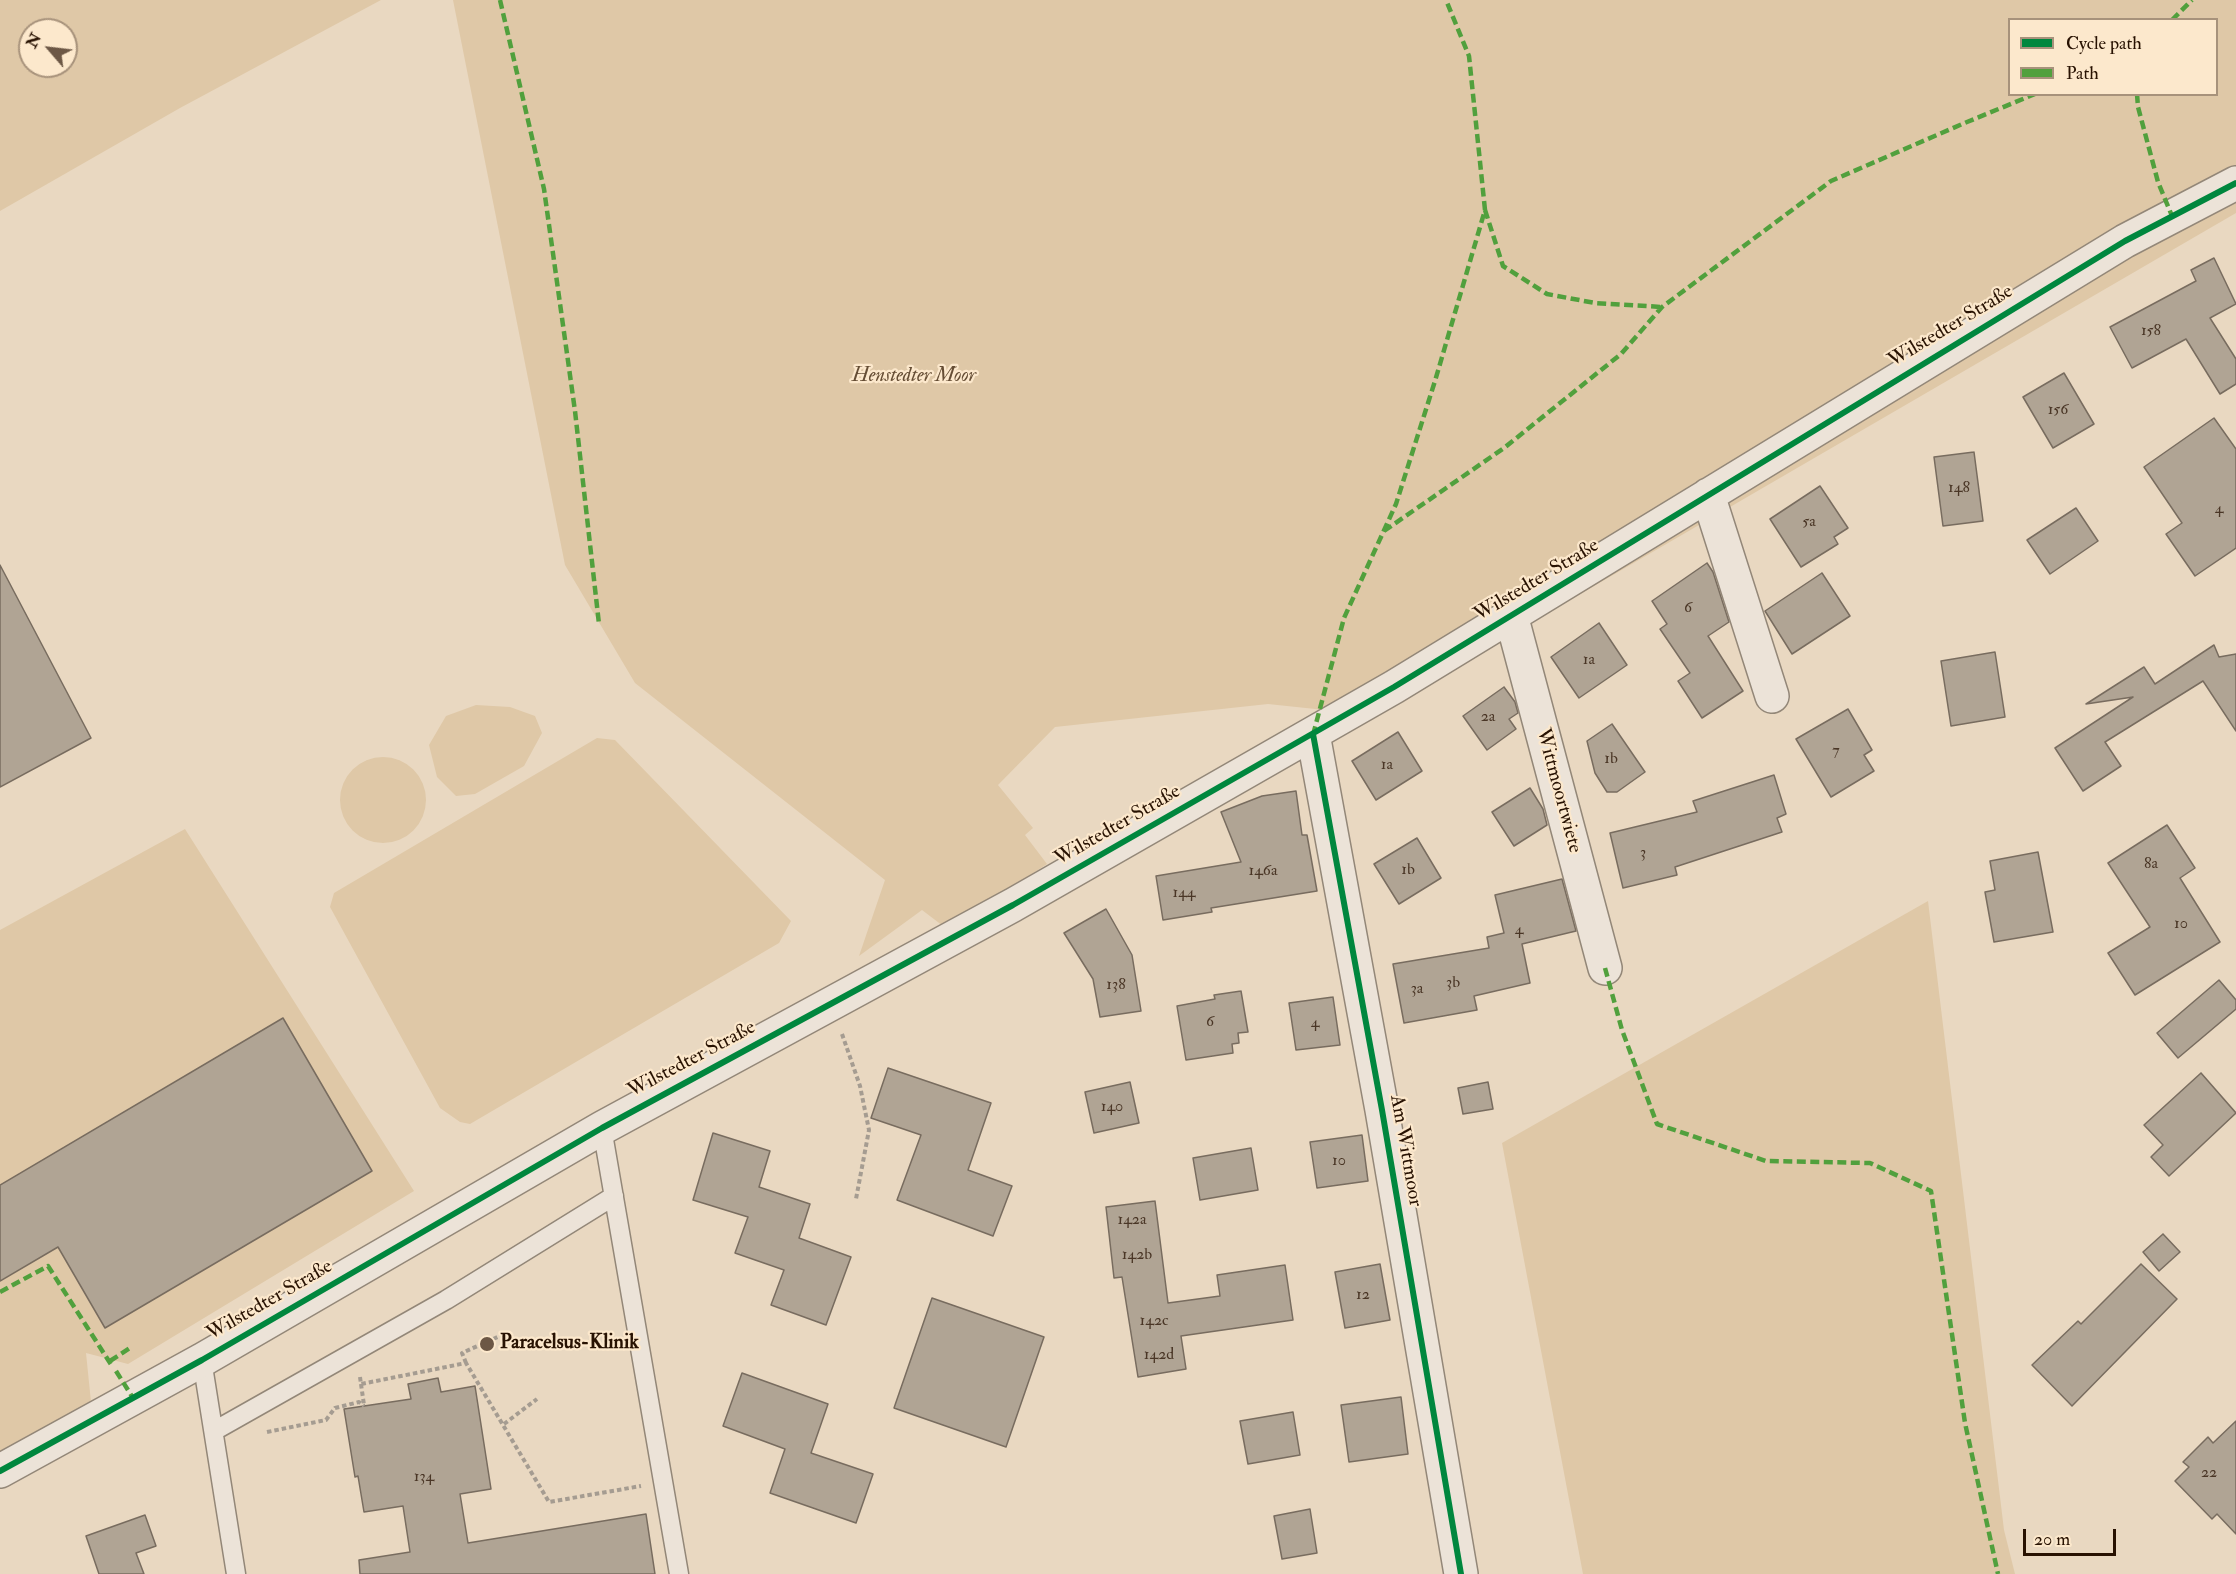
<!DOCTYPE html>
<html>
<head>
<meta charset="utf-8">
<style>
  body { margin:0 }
  #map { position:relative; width:2236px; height:1574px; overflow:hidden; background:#e9d8c1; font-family:"IM FELL Double Pica",serif }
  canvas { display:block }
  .legend { position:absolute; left:2008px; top:18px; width:210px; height:78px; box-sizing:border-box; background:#fce8cc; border:2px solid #a7927b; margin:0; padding:8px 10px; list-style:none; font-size:18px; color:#281202 }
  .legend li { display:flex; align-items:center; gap:12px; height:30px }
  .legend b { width:30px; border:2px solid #a7927b }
  .north { position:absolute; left:18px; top:18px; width:60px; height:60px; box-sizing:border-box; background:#fce8cc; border:2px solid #a7927b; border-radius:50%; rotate:298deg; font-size:16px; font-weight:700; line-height:24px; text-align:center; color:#281202 }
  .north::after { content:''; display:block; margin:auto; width:21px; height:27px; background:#6c5745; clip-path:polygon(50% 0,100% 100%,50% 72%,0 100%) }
  .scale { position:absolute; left:2023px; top:1529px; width:93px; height:27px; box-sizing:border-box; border:3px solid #281202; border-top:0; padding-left:8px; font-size:18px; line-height:21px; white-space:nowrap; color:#281202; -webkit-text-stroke:4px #fce8cc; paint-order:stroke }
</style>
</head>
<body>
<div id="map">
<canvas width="2236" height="1574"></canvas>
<ul class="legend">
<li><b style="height:8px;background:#00873e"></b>Cycle path</li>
<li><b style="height:8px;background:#51a03d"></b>Path</li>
</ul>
<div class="north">N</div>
<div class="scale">20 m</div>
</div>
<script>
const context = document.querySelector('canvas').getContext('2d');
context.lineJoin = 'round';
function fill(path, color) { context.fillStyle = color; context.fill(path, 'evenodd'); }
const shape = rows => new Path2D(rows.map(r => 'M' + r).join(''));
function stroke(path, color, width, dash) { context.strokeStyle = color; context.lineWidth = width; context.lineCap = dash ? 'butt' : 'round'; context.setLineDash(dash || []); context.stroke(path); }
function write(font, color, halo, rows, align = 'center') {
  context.font = font + ' "IM FELL Double Pica",serif'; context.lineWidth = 4.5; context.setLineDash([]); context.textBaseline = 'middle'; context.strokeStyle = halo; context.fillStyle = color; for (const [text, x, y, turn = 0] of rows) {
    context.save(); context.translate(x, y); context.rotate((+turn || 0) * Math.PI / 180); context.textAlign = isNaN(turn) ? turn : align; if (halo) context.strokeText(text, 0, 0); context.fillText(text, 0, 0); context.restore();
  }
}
fill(shape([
  [0,0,381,0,180,108,0,211],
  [30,30,66,30,66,66,30,66],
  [453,0,2236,0,2236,213,1372,715,1268,704,1055,727,998,785,1033,828,1025,835,1047,864,947,929,922,910,859,956,885,880,635,683,565,565],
  [2010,20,2216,20,2216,94,2010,94],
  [476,705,510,707,535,716,542,733,524,766,475,794,456,796,437,777,429,745,446,716],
  [597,738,615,740,791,921,779,943,470,1124,460,1122,440,1108,330,907,334,893],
  '340 800a43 43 0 1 1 86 0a43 43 0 1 1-86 0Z',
  [185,829,414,1191,128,1364,86,1353,91,1402,0,1457,0,930],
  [1928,901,2004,1530,2015,1574,1583,1574,1502,1143]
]), '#dfc8a7');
const building = shape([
  [2214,258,2236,304,2210,318,2236,359,2236,384,2220,394,2186,339,2132,368,2110,327,2196,281,2191,270,2214,258],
  [2064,373,2094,424,2053,448,2023,397,2064,373],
  [2214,418,2236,449,2236,548,2195,576,2166,534,2182,523,2144,467,2214,418],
  [1974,452,1983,521,1943,526,1934,457,1974,452],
  [1820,486,1848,528,1834,537,1838,544,1801,567,1770,519,1820,486],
  [2076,508,2098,541,2050,574,2027,540,2076,508],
  [1707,563,1713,572,1729,622,1708,636,1743,691,1702,718,1678,681,1690,673,1660,629,1667,624,1652,601,1707,563],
  [0,565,91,738,0,787,0,565],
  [1822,573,1850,616,1792,654,1765,611,1822,573],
  [1599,623,1627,665,1579,698,1551,657,1599,623],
  [2214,645,2219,657,2236,654,2236,731,2203,681,2105,742,2121,766,2083,791,2055,748,2133,697,2086,704,2144,667,2155,684,2214,645],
  [1995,652,2005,717,1951,726,1941,661,1995,652],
  [1504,687,1515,702,1518,713,1509,719,1516,729,1487,750,1463,716,1504,687],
  [1848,709,1872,750,1864,755,1874,771,1831,797,1796,739,1848,709],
  [1612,724,1645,772,1617,792,1607,792,1595,773,1587,741,1612,724],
  [1398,732,1422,771,1376,800,1352,761,1398,732],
  [1774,775,1786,814,1777,818,1782,832,1675,867,1677,875,1623,888,1610,833,1697,812,1693,801,1774,775],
  [1530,788,1543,809,1547,825,1514,846,1492,812,1530,788],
  [1296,791,1302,835,1307,835,1317,891,1211,908,1212,912,1163,920,1156,876,1241,862,1221,812,1262,796,1296,791],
  [2167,825,2195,868,2180,878,2220,942,2135,995,2108,953,2150,927,2108,863,2167,825],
  [1417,838,1441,878,1399,904,1374,864,1417,838],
  [2038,852,2053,932,1994,942,1985,892,1995,890,1990,861,2038,852],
  [1562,879,1576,931,1522,944,1530,983,1474,996,1477,1010,1404,1023,1393,964,1489,948,1487,937,1504,933,1495,895,1562,879],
  [1106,909,1132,955,1141,1011,1100,1017,1093,979,1064,933,1106,909],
  [2219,980,2236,1000,2236,1009,2178,1058,2157,1033,2219,980],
  [1241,991,1248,1032,1238,1033,1239,1043,1232,1044,1233,1053,1186,1060,1177,1006,1215,999,1214,995,1241,991],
  [1333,997,1340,1045,1296,1050,1289,1003,1333,997],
  [283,1018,372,1171,105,1328,58,1247,0,1281,0,1185,283,1018],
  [888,1068,991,1103,968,1170,1012,1186,993,1236,897,1200,921,1135,871,1118,888,1068],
  [2201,1073,2236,1113,2169,1176,2151,1157,2163,1145,2144,1125,2201,1073],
  [1130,1082,1139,1123,1094,1133,1085,1092,1130,1082],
  [1488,1082,1493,1109,1463,1114,1458,1088,1488,1082],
  [713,1133,770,1151,759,1187,810,1204,799,1238,851,1257,826,1325,771,1305,784,1270,735,1253,748,1217,693,1200,713,1133],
  [1362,1135,1368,1181,1317,1188,1310,1142,1362,1135],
  [1251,1148,1258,1190,1200,1200,1193,1158,1251,1148],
  [1155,1201,1168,1303,1220,1296,1217,1275,1285,1265,1293,1320,1181,1336,1186,1369,1138,1377,1122,1277,1114,1278,1106,1207,1155,1201],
  [2163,1234,2180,1252,2159,1271,2143,1252,2163,1234],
  [1380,1264,1390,1320,1345,1328,1335,1272,1380,1264],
  [2141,1264,2177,1299,2072,1406,2032,1365,2078,1321,2081,1324,2141,1264],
  [932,1298,1044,1337,1006,1447,894,1408,932,1298],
  [742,1373,828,1404,811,1453,873,1474,856,1523,770,1493,785,1449,723,1426,742,1373],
  [438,1378,441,1392,475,1386,491,1489,460,1494,468,1543,646,1514,655,1574,360,1574,359,1560,410,1552,403,1506,364,1512,358,1476,355,1477,344,1409,411,1399,408,1384,438,1378],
  [1401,1397,1408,1454,1349,1462,1341,1405,1401,1397],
  [1293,1412,1300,1455,1248,1464,1240,1421,1293,1412],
  [2236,1421,2236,1534,2217,1514,2212,1519,2175,1481,2189,1467,2183,1462,2208,1437,2213,1443,2236,1421],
  [1310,1509,1317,1553,1282,1559,1274,1516,1310,1509],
  [145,1515,156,1546,136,1553,144,1574,99,1574,86,1536,145,1515]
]);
fill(building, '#b0a494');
stroke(building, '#786c5f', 1.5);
const service = shape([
  [602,1128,679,1574],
  [202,1360,236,1574],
  [214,1431,446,1300,614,1196]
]);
const minor = shape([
  [1708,495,1772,696],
  [1511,615,1605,968],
  [1313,734,1382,1110,1461,1574],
  [0,1471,202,1360,602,1128,1013,905,1394,687,2125,241,2236,183]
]);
stroke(service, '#938778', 21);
stroke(minor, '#938778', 36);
stroke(shape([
  [842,1034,860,1086,869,1130,856,1199],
  [466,1363,462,1353,502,1335],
  [360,1377,361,1384,466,1363,549,1502,641,1486],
  [361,1384,364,1405],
  [504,1424,537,1399],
  [267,1432,326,1420,335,1408,359,1402,364,1406]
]), '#a59c91', 4, [4.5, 3]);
stroke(service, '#ece3d8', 18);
stroke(minor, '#ece3d8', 33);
stroke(shape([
  [500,0,544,189,575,411,599,624],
  [2172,20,2192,0],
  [2137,94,2138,107,2158,182,2172,216],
  [1485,210,1503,266,1547,294,1595,303,1662,307],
  [1384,531,1504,448,1621,354,1662,307,1831,181,1967,122,2035,94],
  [1313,735,1344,618,1396,504,1435,381,1485,210,1469,56,1446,0],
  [1605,968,1622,1030,1657,1124,1766,1161,1870,1163,1931,1191,1965,1423,1998,1574],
  [0,1292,48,1266,112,1366],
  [110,1361,130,1348],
  [116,1371,133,1398]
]), '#51a03d', 4.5, [9, 4.5]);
stroke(shape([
  [1313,734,1382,1110,1461,1574],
  [0,1471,202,1360,602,1128,1013,905,1394,687,2125,241,2236,183]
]), '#00873e', 6);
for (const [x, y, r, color] of [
  [487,1344,8,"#6c5745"]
]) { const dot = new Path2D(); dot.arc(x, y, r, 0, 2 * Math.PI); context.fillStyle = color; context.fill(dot); stroke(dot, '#fce8cc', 2); }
write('16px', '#4a3626', null, [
  ["158",2151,332],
  ["156",2058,411],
  ["148",1959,489],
  ["4",2219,510],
  ["5a",1809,523],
  ["6",1688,609],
  ["1a",1589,661],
  ["2a",1488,718],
  ["7",1836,752],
  ["1b",1611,760],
  ["1a",1387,766],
  ["3",1643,854],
  ["8a",2151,865],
  ["1b",1408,871],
  ["146a",1263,872],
  ["144",1184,894],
  ["10",2181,925],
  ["4",1519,931],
  ["3b",1453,984],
  ["138",1116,986],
  ["3a",1417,990],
  ["6",1210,1023],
  ["4",1315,1024],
  ["140",1112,1108],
  ["10",1339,1162],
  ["142a",1132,1221],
  ["142b",1137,1256],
  ["12",1363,1296],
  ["142c",1154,1322],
  ["142d",1159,1356],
  ["22",2209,1474],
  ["134",424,1478]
]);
write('20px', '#281202', '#fce8cc', [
  ["Wilstedter Straße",1951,327,-31],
  ["Wilstedter Straße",1537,581,-31],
  ["Wittmoortwiete",1558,791,75],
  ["Wilstedter Straße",1118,826,-30],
  ["Wilstedter Straße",692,1060,-28],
  ["Am Wittmoor",1405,1151,80],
  ["Wilstedter Straße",270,1301,-30]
]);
write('italic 20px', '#654d34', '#fce8cc', [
  ["Henstedter Moor",914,377]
]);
write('bold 20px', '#281202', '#fce8cc', [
  ["Paracelsus-Klinik",500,1344]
], 'left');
</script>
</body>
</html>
